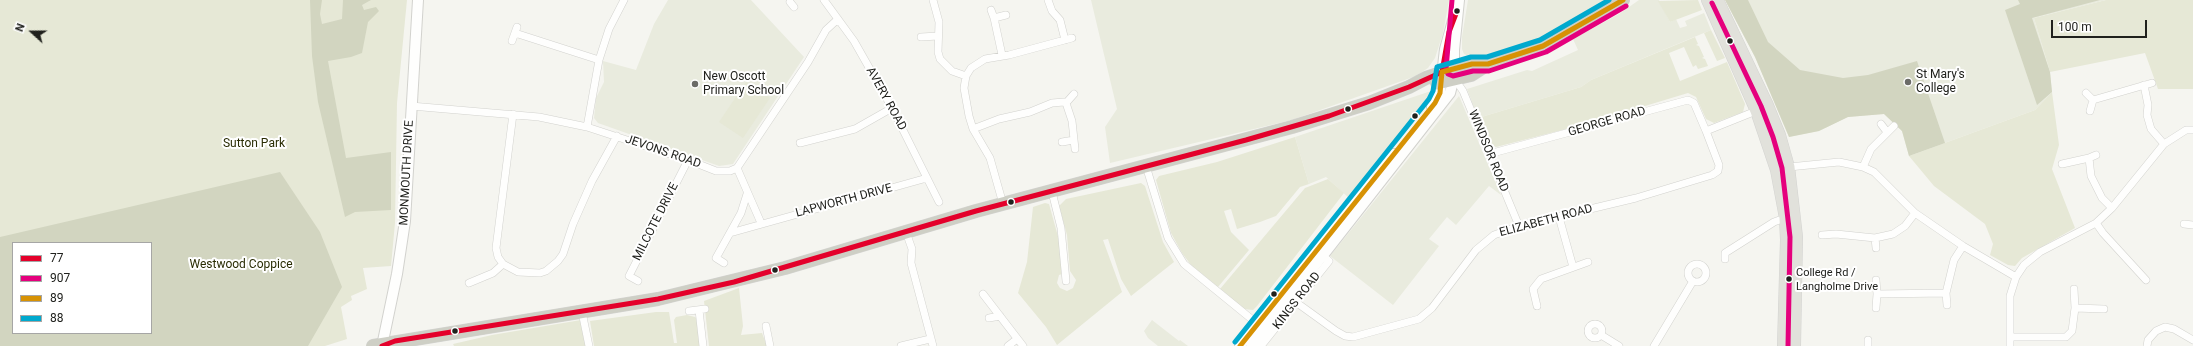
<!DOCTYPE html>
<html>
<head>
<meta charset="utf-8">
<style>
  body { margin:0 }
  #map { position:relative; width:2193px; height:346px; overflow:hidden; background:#f5f5f0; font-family:Roboto,sans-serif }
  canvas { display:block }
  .legend { position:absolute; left:12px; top:242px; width:140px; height:92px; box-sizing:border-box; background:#fff; border:1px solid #a6a6a5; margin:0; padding:5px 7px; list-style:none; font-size:12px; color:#20211d }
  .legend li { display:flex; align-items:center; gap:8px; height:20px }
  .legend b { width:20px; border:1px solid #a6a6a5 }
  .north { position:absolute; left:12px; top:12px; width:40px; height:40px; -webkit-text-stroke:3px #fff; paint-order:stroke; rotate:291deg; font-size:11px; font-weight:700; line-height:16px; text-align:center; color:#20211d }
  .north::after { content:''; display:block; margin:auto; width:14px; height:18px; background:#20211d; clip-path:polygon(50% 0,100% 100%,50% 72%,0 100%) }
  .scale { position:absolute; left:2051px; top:20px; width:96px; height:18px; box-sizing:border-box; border:2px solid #20211d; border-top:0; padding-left:5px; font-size:12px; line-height:14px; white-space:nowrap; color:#20211d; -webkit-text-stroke:3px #fff; paint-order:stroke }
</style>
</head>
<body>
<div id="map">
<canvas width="2193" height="346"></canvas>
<ul class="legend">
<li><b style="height:5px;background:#e4002b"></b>77</li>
<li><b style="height:5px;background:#e5007d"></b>907</li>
<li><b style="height:5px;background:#d79204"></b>89</li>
<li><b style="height:5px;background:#00a9ce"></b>88</li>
</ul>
<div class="north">N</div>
<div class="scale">100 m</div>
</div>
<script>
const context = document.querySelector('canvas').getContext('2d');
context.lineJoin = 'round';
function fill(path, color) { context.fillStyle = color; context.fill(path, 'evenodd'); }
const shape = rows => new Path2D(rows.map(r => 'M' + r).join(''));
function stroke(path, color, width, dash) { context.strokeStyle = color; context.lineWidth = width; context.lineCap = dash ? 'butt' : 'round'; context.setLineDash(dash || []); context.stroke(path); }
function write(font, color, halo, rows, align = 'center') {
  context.font = font + ' Roboto,sans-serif'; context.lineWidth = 4; context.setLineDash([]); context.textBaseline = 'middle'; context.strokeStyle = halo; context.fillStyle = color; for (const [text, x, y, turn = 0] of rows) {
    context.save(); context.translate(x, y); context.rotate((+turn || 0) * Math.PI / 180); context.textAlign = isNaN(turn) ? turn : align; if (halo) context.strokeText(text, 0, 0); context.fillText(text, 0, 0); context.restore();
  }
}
fill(shape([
  [668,0,751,0,804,57,733,164,719,166,598,123,594,118,596,98,604,82,603,61,636,70,654,24],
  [1091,0,1449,0,1443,33,1435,58,1428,68,1416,76,1292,120,1110,163,1105,127,1117,109],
  [1468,0,1612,0,1569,26,1516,52,1473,58,1464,54,1462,49,1462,37],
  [1639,0,1659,0,1670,22,1676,19,1680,28,1687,26,1685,21,1704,13,1711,30,1591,80,1581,87,1478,118,1467,89,1527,70,1532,71,1578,50,1573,39,1619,14],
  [1725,0,2106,0,2034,18,2050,72,2052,92,2035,110,1909,156,1902,131,1884,114,1848,117,1819,131,1789,137,1755,57],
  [1431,91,1435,95,1350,199,1326,177,1309,184,1295,137],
  [1459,96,1501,195,1489,186,1456,225,1447,217,1429,239,1439,246,1393,305,1330,256],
  [1152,320,1179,341,1180,340,1188,346,1158,346,1148,338,1144,331]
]), '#e9ebde');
fill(shape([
  [0,0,407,0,397,103,395,223,391,266,363,268,367,289,351,296,352,300,341,307,347,339,325,346,0,346],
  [13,243,151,243,151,333,13,333],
  [1698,0,1702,10,1670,22,1658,1],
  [2106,0,2193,0,2193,89,2158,89,2145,53,2050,72,2034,18],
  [1711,30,1725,58,1717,61,1704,33],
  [1695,37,1698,44,1696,45,1699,46,1704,57,1702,58,1705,59,1708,66,1698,69,1696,65,1693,67,1684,47,1669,53,1680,81,1727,62,1745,104,1743,112,1714,123,1706,119,1696,97,1688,93,1582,125,1496,147,1490,145,1478,118,1581,87,1591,80],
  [746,82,770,98,743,138,719,122],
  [2052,92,2059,145,2052,169,2075,228,2022,258,2015,266,2008,265,1990,255,1993,244,1985,224,1934,186,1909,156,2035,110],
  [1295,137,1309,184,1300,187,1276,216,1260,222,1237,229,1231,209,1224,211,1231,232,1249,250,1218,287,1191,265,1182,253,1171,233,1156,180,1159,176,1217,162],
  [1328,179,1344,193,1257,306,1253,310,1244,309,1220,289,1305,188],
  [1141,183,1145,186,1163,242,1174,262,1131,296,1121,279,1108,239,1103,240,1122,292,1057,345,1046,327,1018,293,1027,262,1033,207,1045,203,1049,204,1059,240,1062,274,1059,275,1057,283,1060,288,1067,291,1073,288,1076,280,1070,271,1067,235,1059,206,1066,199],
  [739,288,743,326,741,335,762,333,767,346,709,346,704,301],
  [656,312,669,312,674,343,677,343,674,320,676,317,687,315,695,317,697,319,700,346,594,346,590,321],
  [581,320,586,346,454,346,453,344,492,335]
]), '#e6e8d6');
fill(shape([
  [310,0,322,0,320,14,322,24,342,19,343,0,371,0,362,5,364,10,376,7,379,11,368,22,362,53,351,57,328,61,346,158,391,152,391,210,355,212,345,217,318,102,312,56],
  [1725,0,1748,0,1768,42,1800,70,1843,78,1868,75,1917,61,1945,143,1909,156,1902,131,1884,114,1848,117,1819,131,1789,137,1755,57],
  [2018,0,2100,0,2032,18,2050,72,2052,92,2037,105,2005,10,2020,4],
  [280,172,320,232,342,287,308,346,0,346,0,237],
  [13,243,151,243,151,333,13,333]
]), '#d2d5c0');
const street = shape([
  [824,0,854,41,892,108,939,202],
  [933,0,939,22,938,52,940,59,952,71,966,76],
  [1048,0,1052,11,1060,20,1065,40],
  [790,2,794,7],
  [991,10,994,18,1006,15],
  [994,18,1002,55],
  [515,33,599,60],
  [921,37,938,36],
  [512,41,517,27],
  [1454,78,1463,91,1519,226],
  [2144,85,2148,105,2147,115,2151,129,2164,144],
  [2086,93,2093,100,2152,83],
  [1066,103,1074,94],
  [411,106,539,117,587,127,688,160,716,171,730,171,737,168,808,62,826,30,838,19],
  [2090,111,2093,100],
  [513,114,496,248,498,257,503,264,518,272,540,273,546,271,558,261,563,254,573,224,592,181,617,136],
  [1881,124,1887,132],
  [587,127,599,60,609,29,624,0],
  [973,129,999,119,1030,112,1052,103,1064,102,1066,103,1072,121,1075,149],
  [1062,142,1074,140],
  [800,143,855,129,892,108],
  [1489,154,1688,100,1694,103,1706,131],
  [2096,155,2089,158,2091,176,2102,198,2112,208],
  [2062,164,2089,158],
  [1146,166,1168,238,1184,264,1260,326],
  [1789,167,1839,162,1863,167,1874,172,1915,213,1963,246,2016,277],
  [1863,167,1871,149,1894,126],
  [737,168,761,223],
  [1052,192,1061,228,1066,281],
  [1003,204,990,158,973,129,969,116,964,88,966,76,971,68,985,59,1009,55,1072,38],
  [1559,217,1573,267],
  [2096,223,2103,233,2146,280],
  [2184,224,2193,225],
  [906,232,912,249,911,263,933,346],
  [730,233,927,178],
  [1822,235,1836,234,1875,238,1893,234,1905,226,1915,213],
  [1875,238,1876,248],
  [1725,259,1725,253,1774,222,1785,218],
  [724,263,716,258,741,213,747,194],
  '1688 273a9 9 0 1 1 18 0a9 9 0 1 1-18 0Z',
  [1876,280,1877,294],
  [638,281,629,276,688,160],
  [469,283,493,273,503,264],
  [1946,293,1947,305],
  [983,294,1023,346],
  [1286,295,1336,331,1345,336,1353,337,1419,319,1432,308,1476,250,1494,235,1519,226,1636,198,1712,175,1718,171,1719,165,1706,131,1756,111],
  [1537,306,1533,289,1541,279,1588,262],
  [1876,308,1877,294,1946,293,1954,260,1963,246],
  [2075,308,2104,309],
  [699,310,703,346],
  [689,311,705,309],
  [582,312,589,346],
  [989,318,1000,316],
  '1588 331a7 7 0 1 1 14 0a7 7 0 1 1-14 0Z',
  [766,326,770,346],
  [1601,335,1619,346],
  [2010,337,2066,337,2072,331,2075,308,2074,289],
  [1868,340,1868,346],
  [901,346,930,339],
  [1008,346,1017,339],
  [1261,346,1329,261,1323,256],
  [1654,346,1693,281],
  [2010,346,2010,296,2016,277,2024,265,2040,252,2096,223,2112,208,2164,144,2186,130,2193,130],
  [2147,346,2148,340,2156,331,2165,327,2174,329,2193,340]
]);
const secondary = shape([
  [1432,107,1440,93,1445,49,1454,17],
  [382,346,397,274,405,221,418,0],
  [1240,346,1394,154],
  [1252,346,1450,93,1454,78,1454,50,1459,0]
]);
const primary = shape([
  [1707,0,1756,111,1776,170,1785,218,1786,240,1783,346],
  [1718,0,1767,103,1780,135,1789,167,1797,237,1795,346]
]);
const highway = shape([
  [1437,83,1471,75,1488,64],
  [373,346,658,299,785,268,976,211,1292,127,1369,103,1409,87,1426,78,1453,69,1472,64,1488,64,1522,54,1561,36,1623,0]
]);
stroke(street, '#d2d2ce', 8);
stroke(secondary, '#d2d2ce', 12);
stroke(primary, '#d3d3d1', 12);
stroke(highway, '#d3d3d1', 14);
stroke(street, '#fefefd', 7);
stroke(secondary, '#fefefd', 10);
stroke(primary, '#e1e1db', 11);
stroke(highway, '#cecfc5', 13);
stroke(shape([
  [382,346,395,341,658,299,734,282,976,211,1246,140,1329,116,1409,87,1442,72,1449,32,1457,11]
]), '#e4002b', 5);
stroke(shape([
  [1452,0,1446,69,1448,74,1453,76,1473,71,1489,71,1546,52,1626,6],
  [1712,3,1761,106,1773,137,1782,168,1790,237,1788,346]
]), '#e5007d', 5);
stroke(shape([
  [1240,346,1435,103,1440,93,1442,72,1472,64,1488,64,1543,46,1623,0]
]), '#d79204', 5);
stroke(shape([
  [1235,342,1429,99,1433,91,1437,67,1471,57,1487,57,1540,40,1609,0]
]), '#00a9ce', 5);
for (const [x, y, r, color] of [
  [1457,11,3.5,"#20211d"],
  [1730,41,3.5,"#20211d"],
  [1908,82,4,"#6b6b67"],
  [695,84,4,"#6b6b67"],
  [1348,109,3.5,"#20211d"],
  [1415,116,3.5,"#20211d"],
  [1011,202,3.5,"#20211d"],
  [775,270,3.5,"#20211d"],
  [1789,279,3.5,"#20211d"],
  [1274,294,3.5,"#20211d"],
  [455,331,3.5,"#20211d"]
]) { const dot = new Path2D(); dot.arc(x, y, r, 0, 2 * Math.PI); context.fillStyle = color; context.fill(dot); stroke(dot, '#fff', 1.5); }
write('11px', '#20211d', '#fff', [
  ["College Rd /",1796,273],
  ["Langholme Drive",1796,287]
], 'left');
write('12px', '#20211d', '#fff', [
  ["St Mary's",1916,75],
  ["College",1916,89],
  ["New Oscott",703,77],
  ["Primary School",703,91]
], 'left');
write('12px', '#20211d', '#fff', [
  ["AVERY ROAD",886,99,61],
  ["GEORGE ROAD",1607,122,-16],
  ["WINDSOR ROAD",1488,151,68],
  ["JEVONS ROAD",663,152,19],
  ["MONMOUTH DRIVE",407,173,-87],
  ["LAPWORTH DRIVE",844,201,-15],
  ["ELIZABETH ROAD",1546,221,-15],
  ["MILCOTE DRIVE",656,222,-63],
  ["KINGS ROAD",1297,301,-52]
]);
write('12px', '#292c03', '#fff', [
  ["Sutton Park",254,144],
  ["Westwood Coppice",241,265]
]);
</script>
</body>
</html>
